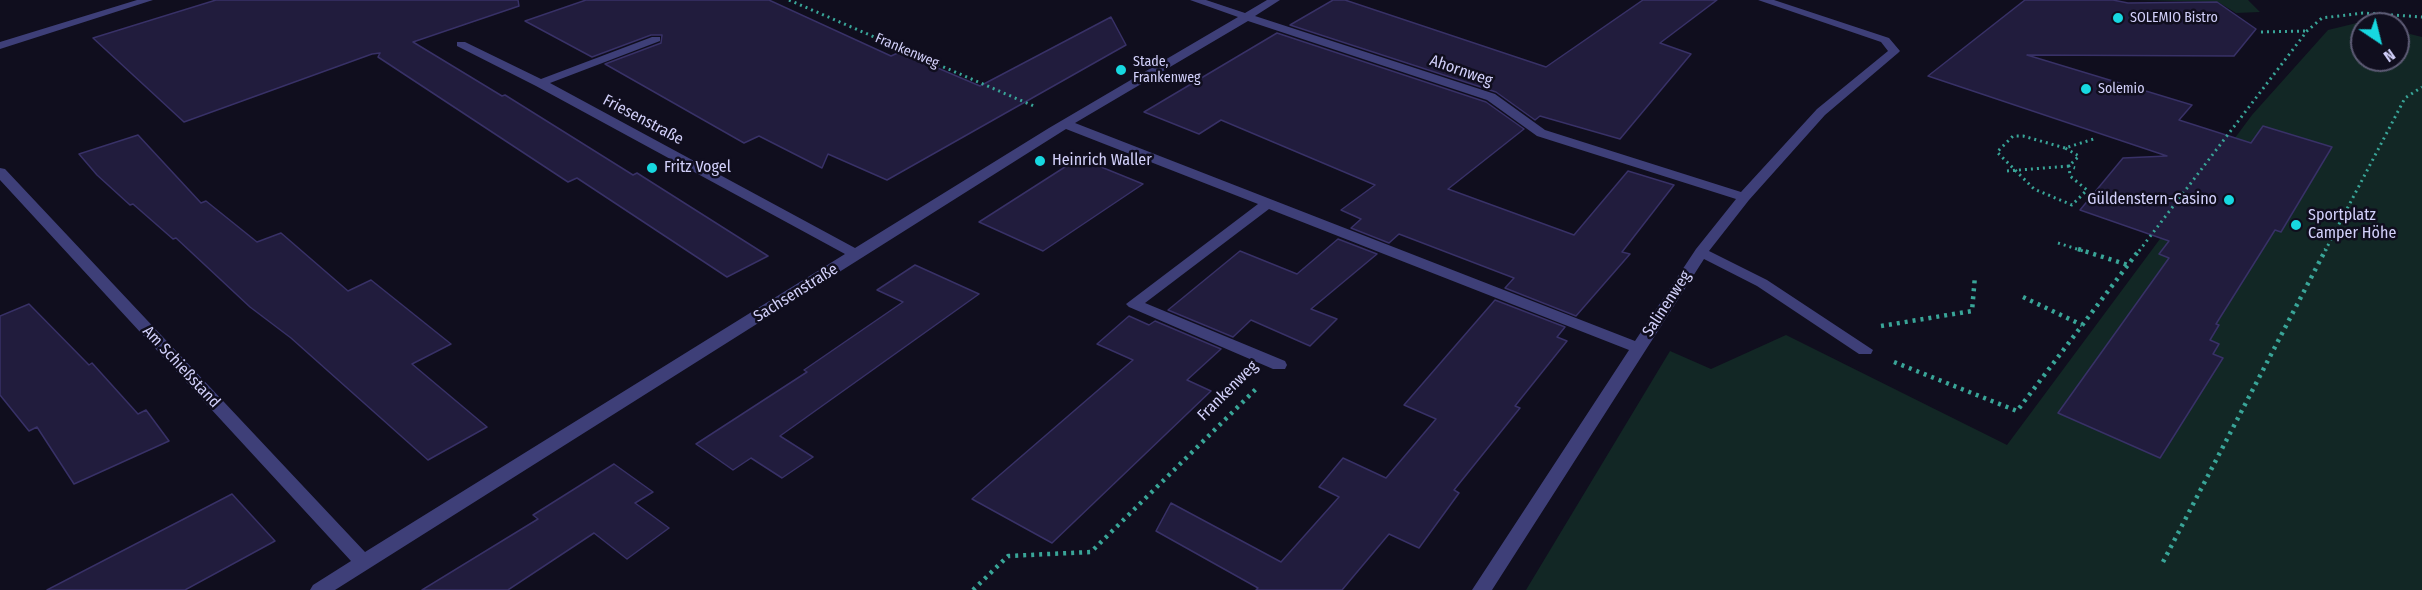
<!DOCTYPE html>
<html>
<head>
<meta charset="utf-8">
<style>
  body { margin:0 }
  #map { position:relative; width:2422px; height:590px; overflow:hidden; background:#100e1e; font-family:"Fira Sans Condensed",sans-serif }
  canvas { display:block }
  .north { position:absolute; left:2350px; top:12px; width:60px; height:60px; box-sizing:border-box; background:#100e1e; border:2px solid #5e5c76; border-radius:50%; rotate:145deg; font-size:16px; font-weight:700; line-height:24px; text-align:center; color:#d2d0fa }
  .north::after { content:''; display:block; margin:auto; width:21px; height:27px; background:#17d8e0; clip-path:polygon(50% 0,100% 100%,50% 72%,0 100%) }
</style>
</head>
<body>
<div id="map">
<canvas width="2422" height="590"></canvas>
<div class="north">N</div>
</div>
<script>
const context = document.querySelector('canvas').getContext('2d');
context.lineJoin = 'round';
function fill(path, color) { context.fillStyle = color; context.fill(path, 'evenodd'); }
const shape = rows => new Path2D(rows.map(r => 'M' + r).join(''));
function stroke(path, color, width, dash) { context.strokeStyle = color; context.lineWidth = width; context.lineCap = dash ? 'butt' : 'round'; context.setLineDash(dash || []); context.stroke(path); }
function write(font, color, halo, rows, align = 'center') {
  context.font = font + ' "Fira Sans Condensed",sans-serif'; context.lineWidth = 5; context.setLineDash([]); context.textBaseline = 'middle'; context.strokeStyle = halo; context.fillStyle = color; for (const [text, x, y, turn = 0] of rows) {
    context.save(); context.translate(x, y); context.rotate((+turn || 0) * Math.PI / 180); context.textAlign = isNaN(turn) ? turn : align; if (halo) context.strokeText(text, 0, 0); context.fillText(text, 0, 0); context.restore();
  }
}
fill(shape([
  [2137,0,2248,0,2260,12,2236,13,2218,2],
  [2361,22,2369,24,2362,24,2362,60,2398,60,2398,31,2422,37,2422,590,1526,590,1670,351,1711,369,1786,335,2007,445,2252,115,2328,30]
]), '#122725');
const building = shape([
  [216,0,518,0,519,6,413,42,502,96,505,95,633,175,637,173,768,256,727,277,577,178,568,182,378,57,380,53,372,54,184,122,93,38,216,0],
  [586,0,769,0,891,56,900,52,980,86,1111,17,1126,45,887,180,828,154,822,168,759,136,744,143,605,64,661,43,662,35,651,35,592,57,525,21,586,0],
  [1333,0,1345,0,1546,67,1643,0,1717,0,1660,43,1691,54,1620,139,1540,116,1535,120,1496,92,1290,25,1333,0],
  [2025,0,2113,0,2128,3,2217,2,2256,29,2234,56,2027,55,2192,105,2179,120,2251,143,2263,126,2332,147,2281,232,2275,230,2216,324,2219,325,2210,340,2219,344,2213,354,2223,358,2160,458,2058,413,2169,258,2159,254,2169,241,2080,210,2123,158,2167,156,1928,76,2025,0],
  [1277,33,1486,102,1524,129,1448,189,1574,235,1628,171,1674,185,1622,252,1630,254,1576,316,1505,288,1514,278,1399,234,1389,243,1351,228,1361,219,1341,210,1375,185,1221,120,1199,134,1144,112,1277,33],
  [138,135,201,203,206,201,257,242,281,233,348,291,371,280,451,344,412,364,487,427,428,460,291,338,250,307,176,238,173,239,133,204,130,205,97,175,79,154,138,135],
  [1079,158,1143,184,1043,251,979,222,1079,158],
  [1338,239,1377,254,1311,309,1337,319,1310,346,1251,320,1233,337,1168,310,1240,251,1297,274,1338,239],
  [915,265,979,294,780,436,813,457,782,478,751,458,733,470,696,444,807,372,804,370,903,302,877,290,915,265],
  [1495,300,1565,327,1557,337,1567,341,1515,406,1520,408,1454,490,1459,493,1419,548,1389,534,1342,590,1256,590,1258,588,1156,531,1171,503,1281,562,1339,497,1319,487,1343,458,1386,478,1436,419,1404,405,1495,300],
  [29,304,89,365,92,363,138,414,146,410,169,441,74,484,37,427,29,431,0,395,0,316,29,304],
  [1129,316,1149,325,1155,321,1221,349,1187,380,1211,391,1052,543,972,499,1133,360,1097,344,1129,316],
  [614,464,653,492,635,503,669,528,627,559,594,533,508,590,422,590,538,519,533,515,614,464],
  [232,494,275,541,185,590,47,590,232,494]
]);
fill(building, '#211c3d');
stroke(building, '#383167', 1.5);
stroke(shape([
  [789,0,1036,107],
  [2261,32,2306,31],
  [2065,148,2023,136,2013,136,1997,152,2034,189,2072,205,2087,190,2070,176,2069,166,2075,168],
  [2007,171,2069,166,2079,156,2065,148,2097,138],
  [2058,243,2083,251],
  [2139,251,2307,31,2322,18,2363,13,2422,17],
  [2325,251,2405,98,2422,87]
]), '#39a598', 3, [2, 4]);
stroke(shape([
  [2078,249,2128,265],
  [2023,297,2082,325],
  [1881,326,1972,311,1975,276],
  [1894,362,2017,411,2140,249],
  [2163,562,2326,249],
  [973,590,1008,556,1091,552,1258,387]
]), '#39a598', 4.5, [3, 5]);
fill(shape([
  [137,0,153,0,0,49,0,42,137,0],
  [1190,0,1206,0,1245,13,1267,0,1280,0,1255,16,1495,94,1545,130,1741,192,1817,109,1888,51,1881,42,1758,0,1774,0,1889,38,1900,51,1898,53,1825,115,1749,200,1709,251,1767,280,1873,350,1871,354,1859,354,1757,286,1704,259,1492,590,1472,590,1629,350,1269,209,1145,303,1285,361,1287,365,1285,369,1273,369,1129,307,1126,304,1258,204,1066,129,335,590,310,590,313,585,351,561,0,180,0,168,5,169,365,552,845,254,536,86,457,46,457,42,465,42,541,79,652,37,660,37,660,41,550,83,855,248,1049,128,1238,17,1190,0],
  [1248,21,1487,100,1537,136,1736,199,1696,249,1635,341,1075,123,1248,21]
]), '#3e3f78');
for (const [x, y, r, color] of [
  [2118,18,6,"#17d8e0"],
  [1121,70,6,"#17d8e0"],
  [2086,89,6,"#17d8e0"],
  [1040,161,6,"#17d8e0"],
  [652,168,6,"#17d8e0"],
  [2229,200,6,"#17d8e0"],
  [2296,225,6,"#17d8e0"]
]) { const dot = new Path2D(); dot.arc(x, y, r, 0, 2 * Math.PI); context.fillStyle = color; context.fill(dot); stroke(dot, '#100e1e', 2); }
write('14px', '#d2d0fa', '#100e1e', [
  ["SOLEMIO Bistro",2130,18],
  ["Stade,",1133,62],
  ["Frankenweg",1133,78],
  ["Solemio",2098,89]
], 'left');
write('14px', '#d2d0fa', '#100e1e', [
  ["Frankenweg",907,51,23]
]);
write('16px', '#d2d0fa', '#100e1e', [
  ["Ahornweg",1461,71,19],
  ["Friesenstraße",643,120,28],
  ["Sachsenstraße",796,293,-32],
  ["Salinenweg",1667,304,-57],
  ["Am Schießstand",181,367,47],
  ["Frankenweg",1228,391,-45]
]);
write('16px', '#d2d0fa', '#100e1e', [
  ["Heinrich Waller",1052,161],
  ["Fritz Vogel",664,168],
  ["Güldenstern-Casino",2217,200,"right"],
  ["Sportplatz",2308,216],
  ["Camper Höhe",2308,234]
], 'left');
</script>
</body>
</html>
